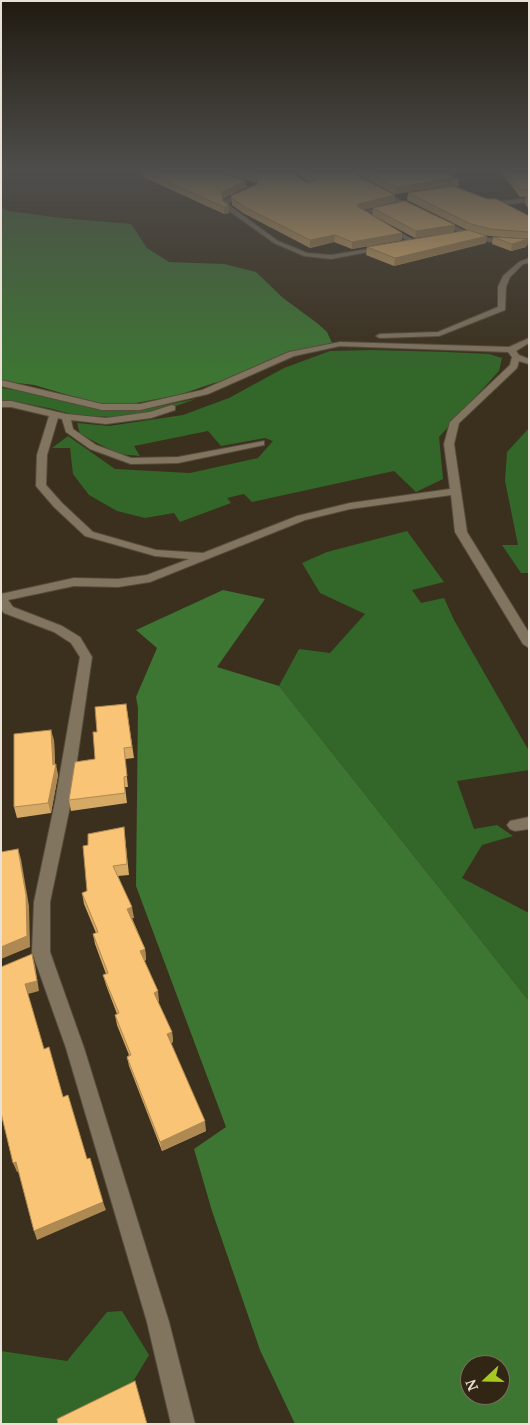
<!DOCTYPE html>
<html>
<head>
<meta charset="utf-8">
<style>
  body { margin:0 }
  #map { position:relative; width:530px; height:1425px; overflow:hidden; background:#3b301d; font-family:"Noto Serif",serif }
  canvas { display:block }
  .frame { position:absolute; inset:0; border:2px solid #e9e1d6; pointer-events:none }
  .north { position:absolute; left:460px; top:1355px; width:50px; height:50px; box-sizing:border-box; background:#312613; border:1px solid #7b7161; border-radius:50%; rotate:249deg; font-size:14px; font-weight:700; line-height:20px; text-align:center; color:#e9e1d6 }
  .north::after { content:''; display:block; margin:auto; width:18px; height:22px; background:#a7c81f; clip-path:polygon(50% 0,100% 100%,50% 72%,0 100%) }
</style>
</head>
<body>
<div id="map">
<canvas width="530" height="1425"></canvas>
<div class="frame"></div>
<div class="north">N</div>
</div>
<script>
const context = document.querySelector('canvas').getContext('2d');
context.lineJoin = 'round';
function fill(path, color) { context.fillStyle = color; context.fill(path, 'evenodd'); }
const shape = rows => new Path2D(rows.map(r => 'M' + r).join(''));
function stroke(path, color, width, dash) { context.strokeStyle = color; context.lineWidth = width; context.lineCap = dash ? 'butt' : 'round'; context.setLineDash(dash || []); context.stroke(path); }
fill(shape([
  [371,350,446,352,489,354,502,358,499,371,439,437,443,479,416,492,394,471,252,502,244,494,227,498,231,503,180,522,174,513,145,518,117,511,89,495,73,474,70,448,52,448,68,436,115,469,190,473,258,458,273,441,265,438,221,446,208,431,134,446,140,456,118,454,80,434,77,423,109,426,183,415,229,398,284,368,330,351],
  [1,388,31,392,109,411,144,409,196,399,164,410,132,415,110,417,74,415,53,409,13,401,1,401],
  [529,428,529,573,521,573,502,545,518,545,505,481,507,452],
  [407,531,444,582,412,590,421,603,444,598,454,620,529,751,529,770,457,781,474,829,497,825,513,836,482,845,462,878,529,913,529,1001,279,686,299,649,330,653,365,614,320,593,302,563,327,552],
  [122,1311,149,1355,131,1385,130,1424,1,1424,1,1351,67,1361,107,1312]
]), '#336629');
fill(shape([
  [1,208,9,211,61,218,131,224,147,248,169,262,224,264,256,272,283,298,317,323,327,332,332,343,289,353,233,379,214,383,179,395,136,403,99,404,34,385,1,381],
  [223,590,265,599,217,667,279,686,529,1001,529,1424,295,1424,260,1350,212,1211,194,1149,226,1127,136,886,138,708,136,697,157,648,136,630],
  [470,1365,500,1365,500,1395,470,1395]
]), '#3d7533');
const minor = shape([
  [376,190,380,190,420,210,415,211,376,192,376,190],
  [246,191,251,192,229,202,230,206,278,241,307,253,331,255,386,246,389,248,331,259,304,256,274,243,225,208,224,200,246,191],
  [529,198,529,202,502,205,482,201,485,199,502,201,529,198],
  [391,204,393,207,361,215,358,213,391,204],
  [437,219,441,219,469,233,489,238,529,241,529,245,489,242,465,235,437,221,437,219],
  [386,224,417,242,418,243,413,244,384,227,383,226,386,224],
  [529,258,529,263,523,264,510,277,506,287,505,310,439,336,380,338,376,336,380,334,438,332,498,307,498,287,503,276,519,262,529,258],
  [529,338,529,343,516,351,519,355,529,359,529,364,519,361,517,368,459,423,454,444,467,532,529,633,529,648,523,644,455,532,451,495,350,509,305,520,150,582,118,587,74,586,8,600,13,607,62,626,80,637,92,657,71,802,50,902,50,952,84,1048,169,1322,195,1424,171,1424,147,1322,66,1048,32,952,34,902,55,802,80,657,71,643,54,632,4,613,1,609,1,594,74,578,118,579,147,575,189,559,155,556,85,536,54,507,36,486,37,455,49,416,11,407,1,407,1,401,11,401,66,414,106,418,150,412,172,405,175,406,175,410,151,418,106,424,71,420,73,429,96,445,131,458,178,457,264,441,264,445,178,463,131,464,90,449,66,432,62,419,58,418,47,455,46,485,62,503,93,532,156,550,203,553,297,516,350,503,450,489,444,444,450,422,510,365,512,357,508,352,340,346,294,356,208,394,140,410,102,410,1,386,1,380,102,404,140,404,202,390,289,352,340,342,509,347,529,338],
  [529,817,529,829,515,831,510,829,507,825,510,821,529,817]
]);
stroke(minor, '#564c3c', 2);
fill(minor, '#827560');
fill(shape([
  [143,172,216,172,247,187,223,199,223,201,229,206,229,213,224,214,143,177],
  [220,172,291,172,307,183,309,182,294,172,350,172,395,195,395,202,363,210,402,240,352,249,334,242,310,248,243,213,232,205,231,196,257,184,257,183],
  [353,172,444,172,459,180,458,187,453,185,395,194],
  [501,172,529,172,529,197,520,197],
  [408,193,529,216,529,239,489,236,484,235,486,243,394,266,366,255,367,247,469,231,407,200],
  [526,197,529,197,529,209,525,204],
  [373,208,455,225,454,232,415,238,372,215],
  [493,237,528,239,526,247,511,251,492,244],
  [126,704,134,758,125,759,128,787,125,787,127,803,71,811,69,800,95,759,97,732],
  [54,740,55,764,58,775,51,813,17,818,14,807],
  [124,827,129,875,118,876,134,918,132,918,145,949,146,960,144,961,159,1001,158,1002,172,1032,173,1042,171,1043,206,1131,162,1151,129,1066,127,1057,129,1055,117,1025,115,1015,117,1014,106,985,103,975,106,974,95,944,93,934,96,933,84,904,82,893,87,891,88,845]
]), '#d6a965');
fill(shape([
  [454,178,453,185,395,194,396,187],
  [246,181,247,187,222,199,222,192],
  [395,195,395,202,358,211,357,206,358,204],
  [229,206,229,213,224,214,224,207],
  [455,225,454,232,415,238,416,231],
  [402,233,402,240,352,249,352,242],
  [335,235,334,242,310,248,310,240],
  [487,236,486,243,394,266,395,258],
  [528,239,526,247,511,251,512,244],
  [51,730,54,740,55,769,56,764,58,775,51,813,48,803,53,765],
  [18,849,21,859,29,906,30,947,1,959,1,947],
  [132,907,134,918,129,919,127,909],
  [145,949,146,960,142,962,140,951],
  [32,954,35,965,39,991,28,994,25,984],
  [158,991,159,1001,156,1003,154,993],
  [172,1032,173,1042,169,1044,167,1034],
  [205,1121,206,1131,162,1151,160,1142],
  [16,1162,20,1171,17,1172,13,1163],
  [103,1202,106,1210,37,1240,34,1231]
]), '#ae8952');
const building = shape([
  [146,172,216,172,246,181,222,192,223,201,229,206,224,207,146,172],
  [242,172,291,172,307,183,315,181,314,179,305,172,350,172,395,195,358,204,357,206,402,233,352,242,335,235,310,240,243,206,232,198,231,196,258,184,256,176,242,172],
  [366,172,444,172,459,180,454,178,396,187,366,172],
  [507,172,529,172,529,190,521,190,507,172],
  [453,186,487,199,496,199,529,216,529,232,490,229,471,224,408,193,453,186],
  [405,201,455,225,416,231,373,208,405,201],
  [468,230,487,236,395,258,367,247,468,230],
  [493,237,528,239,512,244,493,237],
  [126,704,132,747,124,748,127,776,124,777,125,793,69,800,75,762,95,759,93,732,97,732,95,707,126,704],
  [51,730,53,765,56,764,48,803,14,807,14,734,51,730],
  [124,827,127,864,113,866,132,907,127,909,145,949,140,951,158,991,154,993,172,1032,167,1034,205,1121,160,1142,127,1057,131,1055,115,1015,119,1013,103,975,108,973,93,934,98,932,82,893,87,891,83,846,88,845,88,834,124,827],
  [18,849,26,895,27,936,1,947,1,852,18,849],
  [32,954,37,981,25,984,44,1049,49,1047,63,1097,68,1095,87,1159,90,1158,103,1202,34,1231,16,1162,13,1163,1,1113,1,967,32,954],
  [135,1381,147,1424,58,1424,57,1419,135,1381]
]);
fill(building, '#f9c475');
stroke(building, '#ae8952', 1);
const sky = context.createLinearGradient(0, 0, 0, 372);
sky.addColorStop(0, '#201a10');
sky.addColorStop(0.46, '#4f4e4c');
sky.addColorStop(1, '#4f4e4c00');
context.fillStyle = sky;
context.fillRect(0, 0, 530, 372);
</script>
</body>
</html>
